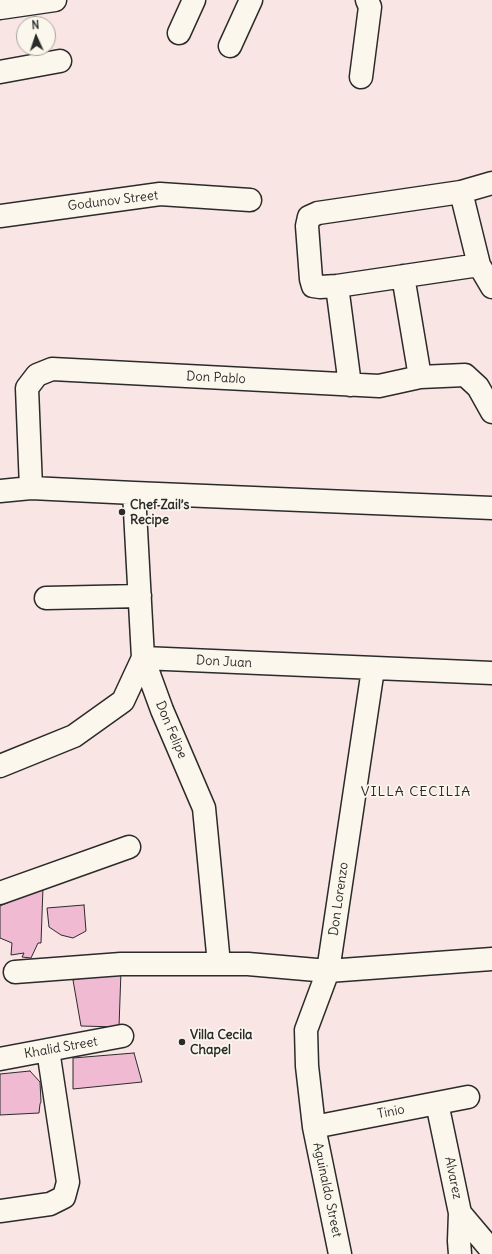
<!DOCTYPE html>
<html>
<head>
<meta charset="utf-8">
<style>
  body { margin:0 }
  #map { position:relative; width:492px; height:1254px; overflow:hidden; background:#f8e5e4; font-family:Delius,sans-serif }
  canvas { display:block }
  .north { position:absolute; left:16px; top:16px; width:40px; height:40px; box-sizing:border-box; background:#fbf7ec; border:1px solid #a8a59f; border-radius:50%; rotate:357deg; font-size:11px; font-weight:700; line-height:16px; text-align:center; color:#2b2b2b }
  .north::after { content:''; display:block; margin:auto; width:14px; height:18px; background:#2b2b2b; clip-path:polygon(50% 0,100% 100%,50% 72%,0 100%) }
</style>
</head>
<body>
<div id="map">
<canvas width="492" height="1254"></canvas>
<div class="north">N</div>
</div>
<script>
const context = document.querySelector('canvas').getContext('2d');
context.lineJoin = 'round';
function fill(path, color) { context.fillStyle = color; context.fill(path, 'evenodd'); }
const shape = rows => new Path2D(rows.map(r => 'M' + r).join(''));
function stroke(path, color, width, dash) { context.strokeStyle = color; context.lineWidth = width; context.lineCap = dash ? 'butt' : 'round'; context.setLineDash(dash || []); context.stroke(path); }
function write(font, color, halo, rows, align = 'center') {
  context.font = font + ' Delius,sans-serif'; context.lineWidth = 3.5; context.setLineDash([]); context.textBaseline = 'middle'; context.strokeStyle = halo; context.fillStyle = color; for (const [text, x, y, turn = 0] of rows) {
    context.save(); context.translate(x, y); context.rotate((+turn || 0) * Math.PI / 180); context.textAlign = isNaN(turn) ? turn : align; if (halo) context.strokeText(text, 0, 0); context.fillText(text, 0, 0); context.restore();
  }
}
const building = shape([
  [43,887,41,943,38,943,31,958,22,957,24,953,11,955,12,943,0,938,0,906,43,887],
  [84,905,86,931,73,938,61,935,49,927,47,908,84,905],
  [121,971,119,1027,81,1026,73,980,121,971],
  [134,1053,142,1082,73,1089,73,1058,134,1053],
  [30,1071,40,1082,41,1102,40,1104,39,1113,0,1115,0,1074,30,1071]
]);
fill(building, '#f0bad3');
stroke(building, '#2b2b2b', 1);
const minor = shape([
  [0,8,55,0],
  [179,33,194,0],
  [230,46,251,0],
  [0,72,60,61],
  [361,77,370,7,367,0],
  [461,192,479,265,492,287],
  [0,216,160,194,250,200],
  [479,265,337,286,320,287,313,286,311,279,307,226,309,217,318,213,461,192,492,183],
  [403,276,420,377],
  [337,286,350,385],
  [31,488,27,388,37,375,52,369,379,386,420,377,465,375,478,387,492,412],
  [0,491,31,488,134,493,492,508],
  [134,493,143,658,162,710,204,808,219,964],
  [46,598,140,596],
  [143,658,492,673],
  [0,766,74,736,123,701,143,658],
  [0,893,129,847],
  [15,972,121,964,248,964,328,971,492,959],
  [0,1059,122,1036],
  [437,1103,460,1213,459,1241,460,1254],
  [314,1127,468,1097],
  [0,1211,50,1204,64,1197,68,1182,48,1050],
  [460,1213,492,1251],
  [340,1254,314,1127,307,1066,306,1030,328,971,373,669]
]);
stroke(minor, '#2b2b2b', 25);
stroke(minor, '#fbf7ec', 22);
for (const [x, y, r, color] of [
  [122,512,4,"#2b2b2b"],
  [182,1042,4,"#2b2b2b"]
]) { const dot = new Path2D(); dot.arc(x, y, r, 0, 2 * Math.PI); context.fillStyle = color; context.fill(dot); stroke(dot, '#fbf7ec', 1.5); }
write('13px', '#2b2b2b', '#fbf7ec', [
  ["Godunov Street",113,201,-7],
  ["Don Pablo",216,378,3],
  ["Don Juan",224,662,3],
  ["Don Felipe",171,730,67],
  ["Don Lorenzo",339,899,-82],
  ["Khalid Street",61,1048,-10],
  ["Tinio",391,1112,-11],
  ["Alvarez",453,1178,78],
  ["Aguinaldo Street",327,1190,78]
]);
write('bold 13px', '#2b2b2b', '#fbf7ec', [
  ["Chef Zail’s",130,505],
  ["Recipe",130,520],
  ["Villa Cecila",190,1035],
  ["Chapel",190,1050]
], 'left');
context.letterSpacing = '1px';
write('14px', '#2b2b2b', '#fbf7ec', [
  ["VILLA CECILIA",416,792]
]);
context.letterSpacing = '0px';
</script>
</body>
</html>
